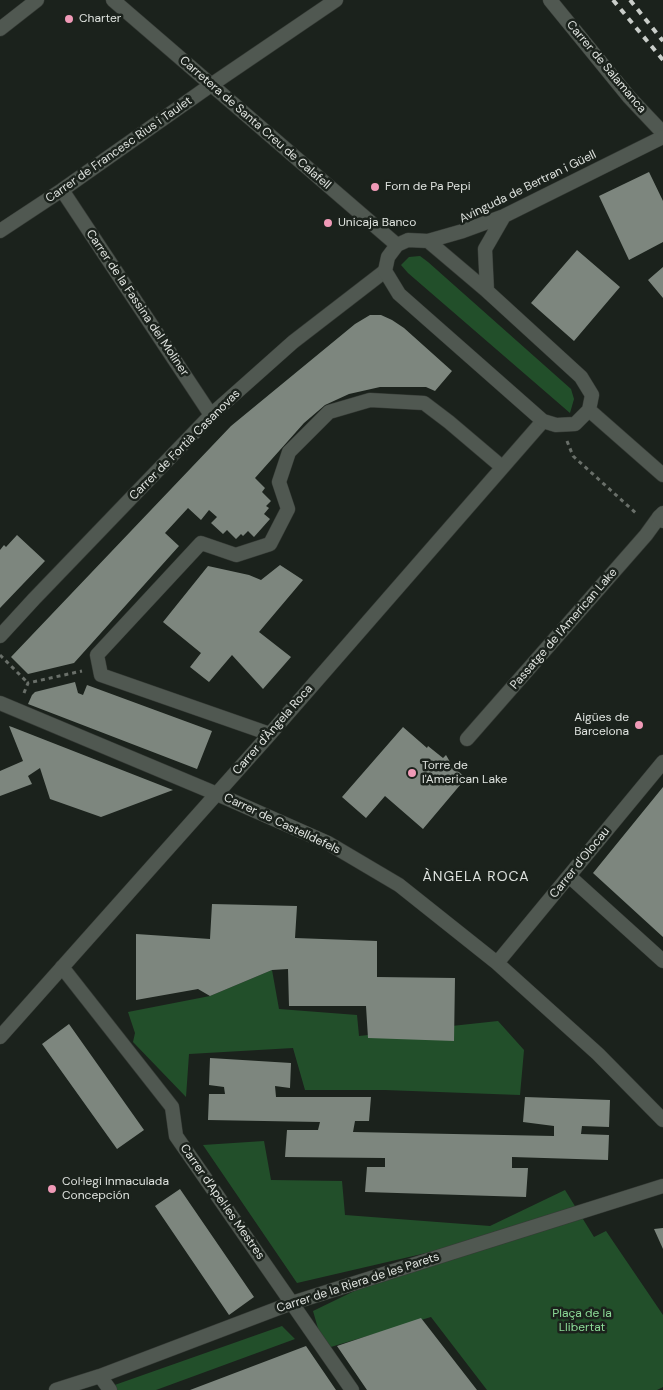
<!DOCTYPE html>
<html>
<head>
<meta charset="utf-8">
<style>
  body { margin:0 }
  canvas { display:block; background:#1b221c }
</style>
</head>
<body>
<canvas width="663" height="1390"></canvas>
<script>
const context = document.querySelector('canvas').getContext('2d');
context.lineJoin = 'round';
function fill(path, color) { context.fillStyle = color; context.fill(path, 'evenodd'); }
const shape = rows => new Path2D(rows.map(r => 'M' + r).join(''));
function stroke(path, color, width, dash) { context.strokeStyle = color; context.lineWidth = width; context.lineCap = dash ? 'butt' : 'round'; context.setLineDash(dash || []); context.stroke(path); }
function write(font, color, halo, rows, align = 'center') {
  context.font = font + ' "DM Sans",sans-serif'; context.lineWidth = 5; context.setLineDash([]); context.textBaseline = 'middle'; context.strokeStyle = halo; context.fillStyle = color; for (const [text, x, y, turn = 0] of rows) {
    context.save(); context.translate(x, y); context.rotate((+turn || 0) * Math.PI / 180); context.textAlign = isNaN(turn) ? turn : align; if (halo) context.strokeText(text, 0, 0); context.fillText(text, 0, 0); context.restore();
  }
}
fill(shape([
  [420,256,428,262,571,389,574,399,570,413,408,273,401,265,409,257],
  [272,970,279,1009,357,1015,359,1036,498,1021,524,1050,520,1095,385,1090,305,1090,293,1048,189,1054,186,1097,133,1042,135,1033,128,1012,210,996],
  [264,1141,271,1180,342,1181,345,1215,490,1226,565,1190,594,1237,606,1231,663,1315,663,1387,657,1390,487,1390,431,1317,324,1349,313,1311,439,1250,297,1283,203,1145],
  [282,1326,295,1339,156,1390,113,1390,109,1387]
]), '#224f2a');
fill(shape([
  [649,172,663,201,663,242,629,260,599,196],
  [577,250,620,287,574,341,531,303],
  [663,267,663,298,648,280],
  [370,315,381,315,392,320,404,328,452,371,435,391,426,387,380,387,349,394,325,405,304,423,255,478,265,488,262,492,271,501,266,506,269,508,264,514,270,519,254,537,248,531,243,536,241,534,236,539,227,530,223,534,211,523,217,517,209,510,201,520,188,508,165,533,179,546,74,663,28,674,11,657,231,426,355,324],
  [17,535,45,561,0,608,0,550,4,545,6,547],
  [280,565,303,580,259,632,291,657,263,689,232,655,209,682,190,667,201,653,163,622,208,566,249,575,261,580],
  [75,682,78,693,83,695,87,685,212,731,197,769,28,704,32,695,35,692],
  [9,726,12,727,173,790,101,817,50,799,40,768,28,776,32,784,0,796,0,771,23,761],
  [403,727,427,748,428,746,443,758,446,755,453,767,466,778,423,829,385,796,366,818,342,797],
  [663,787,663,937,593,873],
  [212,904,297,906,295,938,377,941,377,977,455,978,454,1041,368,1038,366,1006,289,1006,288,969,272,970,210,996,198,989,136,1000,136,934,210,939],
  [69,1024,144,1130,117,1149,42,1044],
  [210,1058,291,1063,290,1088,275,1086,276,1097,371,1097,369,1121,355,1121,353,1132,554,1136,554,1126,523,1122,525,1097,610,1100,609,1127,582,1126,581,1134,609,1135,608,1160,512,1157,512,1168,528,1168,526,1197,365,1192,367,1167,385,1167,385,1158,285,1157,287,1130,318,1130,320,1122,208,1120,209,1094,225,1094,224,1087,209,1085],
  [180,1189,254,1297,229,1315,155,1206],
  [663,1228,663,1249,654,1229],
  [421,1318,477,1390,367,1390,337,1346],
  [306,1346,336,1390,190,1390]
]), '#7d867e');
const minor = shape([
  [550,0,629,97,663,133],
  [0,29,37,0],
  [62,190,211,415],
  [0,231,62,190,211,85,336,0],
  [0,636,34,599,211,415,293,342,385,271],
  [0,703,217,794,328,843,399,885,497,963,598,1054,663,1120],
  [270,734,101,675,97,655,201,543,236,555,270,544,288,509,279,482,289,452,329,412,370,400,424,403,449,422,502,467],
  [467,739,646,535,659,517],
  [569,876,663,961],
  [497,963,663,762],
  [62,967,172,1107,176,1136,352,1390],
  [0,1037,270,734,543,421],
  [100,1376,110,1390],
  [56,1390,100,1376,292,1303,663,1186]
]);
const tertiary = shape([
  [113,0,397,245],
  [408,240,428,241,487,291,581,377,592,395,589,410,575,424,556,425,543,421,399,294,385,271,388,257,397,245,408,240],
  [428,241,463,231,504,216,663,137],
  [487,291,485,249,504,216],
  [589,410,663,475],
  [663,513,659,517,663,521]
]);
stroke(minor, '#363b36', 15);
stroke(tertiary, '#363b36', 15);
stroke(shape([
  [567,441,573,456,638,515],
  [0,655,28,683],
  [24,693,28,683,82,671]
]), '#696f69', 3, [4, 4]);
stroke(minor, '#505851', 14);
stroke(tertiary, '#505851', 14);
stroke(shape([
  [613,0,663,60],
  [630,0,663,41]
]), '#c9cdc9', 4, [6, 6]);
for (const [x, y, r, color] of [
  [69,19,5,"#f09ab7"],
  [375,187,5,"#f09ab7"],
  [328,223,5,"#f09ab7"],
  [639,725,5,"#f09ab7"],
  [412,773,5,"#f09ab7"],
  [52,1189,5,"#f09ab7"]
]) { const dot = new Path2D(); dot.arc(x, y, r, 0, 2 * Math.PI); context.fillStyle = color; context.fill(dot); stroke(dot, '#1b221c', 2); }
write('12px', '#dfe3df', '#1b221c', [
  ["Charter",79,19],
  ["Forn de Pa Pepi",385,187],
  ["Unicaja Banco",338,223],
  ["Aigües de",629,718,"right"],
  ["Barcelona",629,732,"right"],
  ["Torre de",422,766],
  ["l'American Lake",422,780],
  ["Col·legi Inmaculada",62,1182],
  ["Concepción",62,1196]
], 'left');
write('12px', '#dfe3df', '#1b221c', [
  ["Carrer de Salamanca",606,67,50],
  ["Carretera de Santa Creu de Calafell",255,123,41],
  ["Carrer de Francesc Rius i Taulet",119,150,-35],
  ["Avinguda de Bertran i Güell",528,187,-26],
  ["Carrer de la Fassina del Moliner",137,303,56],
  ["Carrer de Fortià Casanovas",185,445,-45],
  ["Passatge de l'American Lake",564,629,-49],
  ["Carrer d'Àngela Roca",273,730,-49],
  ["Carrer de Castelldefels",282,824,25],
  ["Carrer d'Olocau",580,863,-51],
  ["Carrer d'Apel·les Mestres",222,1202,55],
  ["Carrer de la Riera de les Parets",358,1283,-18]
]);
write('12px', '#8cda97', '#1b221c', [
  ["Plaça de la",582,1314],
  ["Llibertat",582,1328]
]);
context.letterSpacing = '1px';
write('14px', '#dfe3df', '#1b221c', [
  ["ÀNGELA ROCA",476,877]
]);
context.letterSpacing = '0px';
</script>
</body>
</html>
